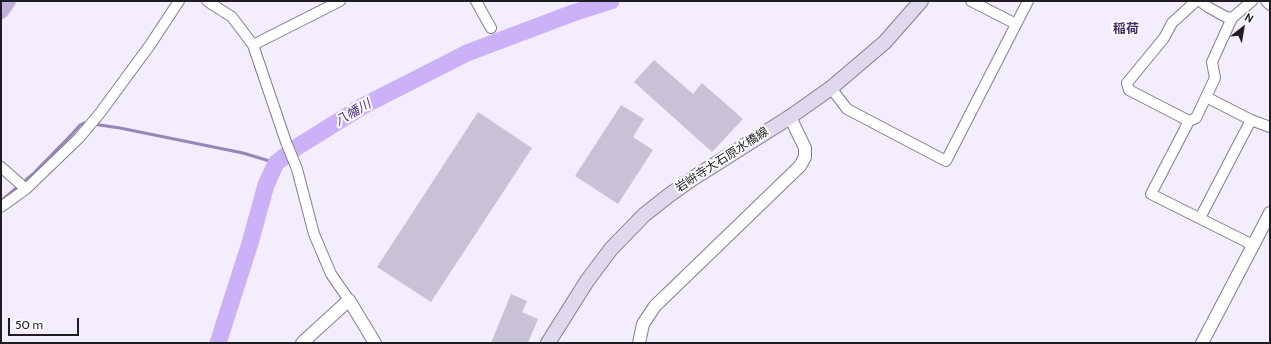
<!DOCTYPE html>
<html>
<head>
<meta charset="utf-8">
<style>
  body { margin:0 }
  #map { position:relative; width:1271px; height:344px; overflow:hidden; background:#f3edfe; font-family:Cabin,sans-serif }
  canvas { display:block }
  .frame { position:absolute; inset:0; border:2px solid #1f1d24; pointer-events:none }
  .north { position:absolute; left:1223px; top:8px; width:40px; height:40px; -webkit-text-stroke:3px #fdfdfd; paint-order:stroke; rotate:31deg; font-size:11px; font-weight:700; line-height:16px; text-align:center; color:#1f1d24 }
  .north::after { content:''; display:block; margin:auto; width:14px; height:18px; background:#1f1d24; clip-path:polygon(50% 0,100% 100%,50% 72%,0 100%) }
  .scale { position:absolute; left:8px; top:318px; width:71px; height:18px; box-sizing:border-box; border:2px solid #1f1d24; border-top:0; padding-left:5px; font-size:12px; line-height:14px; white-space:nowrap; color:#1f1d24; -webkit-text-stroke:3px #fdfdfd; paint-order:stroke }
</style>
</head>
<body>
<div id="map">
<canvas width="1271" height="344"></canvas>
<div class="frame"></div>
<div class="north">N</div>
<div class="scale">50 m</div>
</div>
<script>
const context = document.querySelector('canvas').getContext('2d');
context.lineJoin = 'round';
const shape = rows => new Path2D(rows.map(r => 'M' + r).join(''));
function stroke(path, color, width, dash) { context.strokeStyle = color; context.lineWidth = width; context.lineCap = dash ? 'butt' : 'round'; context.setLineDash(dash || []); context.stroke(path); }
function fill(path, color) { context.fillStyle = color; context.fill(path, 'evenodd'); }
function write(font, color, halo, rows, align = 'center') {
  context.font = font + ' Cabin,"Noto Sans JP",sans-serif'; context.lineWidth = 4; context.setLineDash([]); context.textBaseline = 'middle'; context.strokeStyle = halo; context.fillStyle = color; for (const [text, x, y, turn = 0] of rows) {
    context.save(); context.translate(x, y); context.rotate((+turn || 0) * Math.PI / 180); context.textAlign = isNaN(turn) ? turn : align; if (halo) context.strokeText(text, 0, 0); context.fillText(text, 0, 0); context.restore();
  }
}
stroke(shape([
  [93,124,120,128,243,153,276,163],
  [1,201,33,174,73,133,80,125,84,123,88,123]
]), '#9785b8', 3);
stroke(shape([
  [218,343,250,243,266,185,276,163,297,147,363,106,467,53,573,13,611,1]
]), '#cbb1f8', 17);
fill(shape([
  [654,60,693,94,702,83,743,119,712,152,634,82],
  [621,105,644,119,633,137,653,150,618,204,575,176],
  [478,112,532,148,431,302,377,267],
  [511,294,527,301,522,312,538,319,528,343,491,343]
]), '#c9c2d6');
const minor = shape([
  [207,1,232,17,253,45,286,142,297,169,314,234,331,274,349,300],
  [476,1,491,28],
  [971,1,1016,24],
  [1196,1,1172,23,1164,38,1127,83,1129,90,1189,121,1196,118,1215,78,1212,62,1232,18,1252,1],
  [1200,1,1208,7,1226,17,1232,18],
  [1266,1,1270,5],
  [253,45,340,1],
  [831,88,847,109,946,161,1028,1],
  [1206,97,1251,120,1270,127],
  [1189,121,1151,194,1253,245],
  [1,167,26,189],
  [1,207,26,189,79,138,100,113,150,45,179,1],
  [1200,218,1251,120]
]);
const tertiary = shape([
  [302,343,349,300,375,343],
  [639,343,643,324,655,306,800,166,805,157,805,148,790,117],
  [1202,343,1270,213]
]);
const secondary = shape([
  [548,343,587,281,611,249,644,215,668,196,692,179,790,117,831,88,885,42,921,1]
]);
const primary = shape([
  [1,11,8,1]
]);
stroke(minor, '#847d90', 12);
stroke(tertiary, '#847d90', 14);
stroke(secondary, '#847d90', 16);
stroke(primary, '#d2d2d3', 17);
stroke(minor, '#fff', 10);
stroke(tertiary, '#fff', 12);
stroke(secondary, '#e0d8ed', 14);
stroke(primary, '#c1b1db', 15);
write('12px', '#1f1d24', '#fdfdfd', [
  ["岩峅寺大石原水橋線",722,160,-33]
]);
write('bold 13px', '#462e68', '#fdfdfd', [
  ["稲荷",1126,29]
]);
write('italic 13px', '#543181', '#fdfdfd', [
  ["八幡川",353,113,-30]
]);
</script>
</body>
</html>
